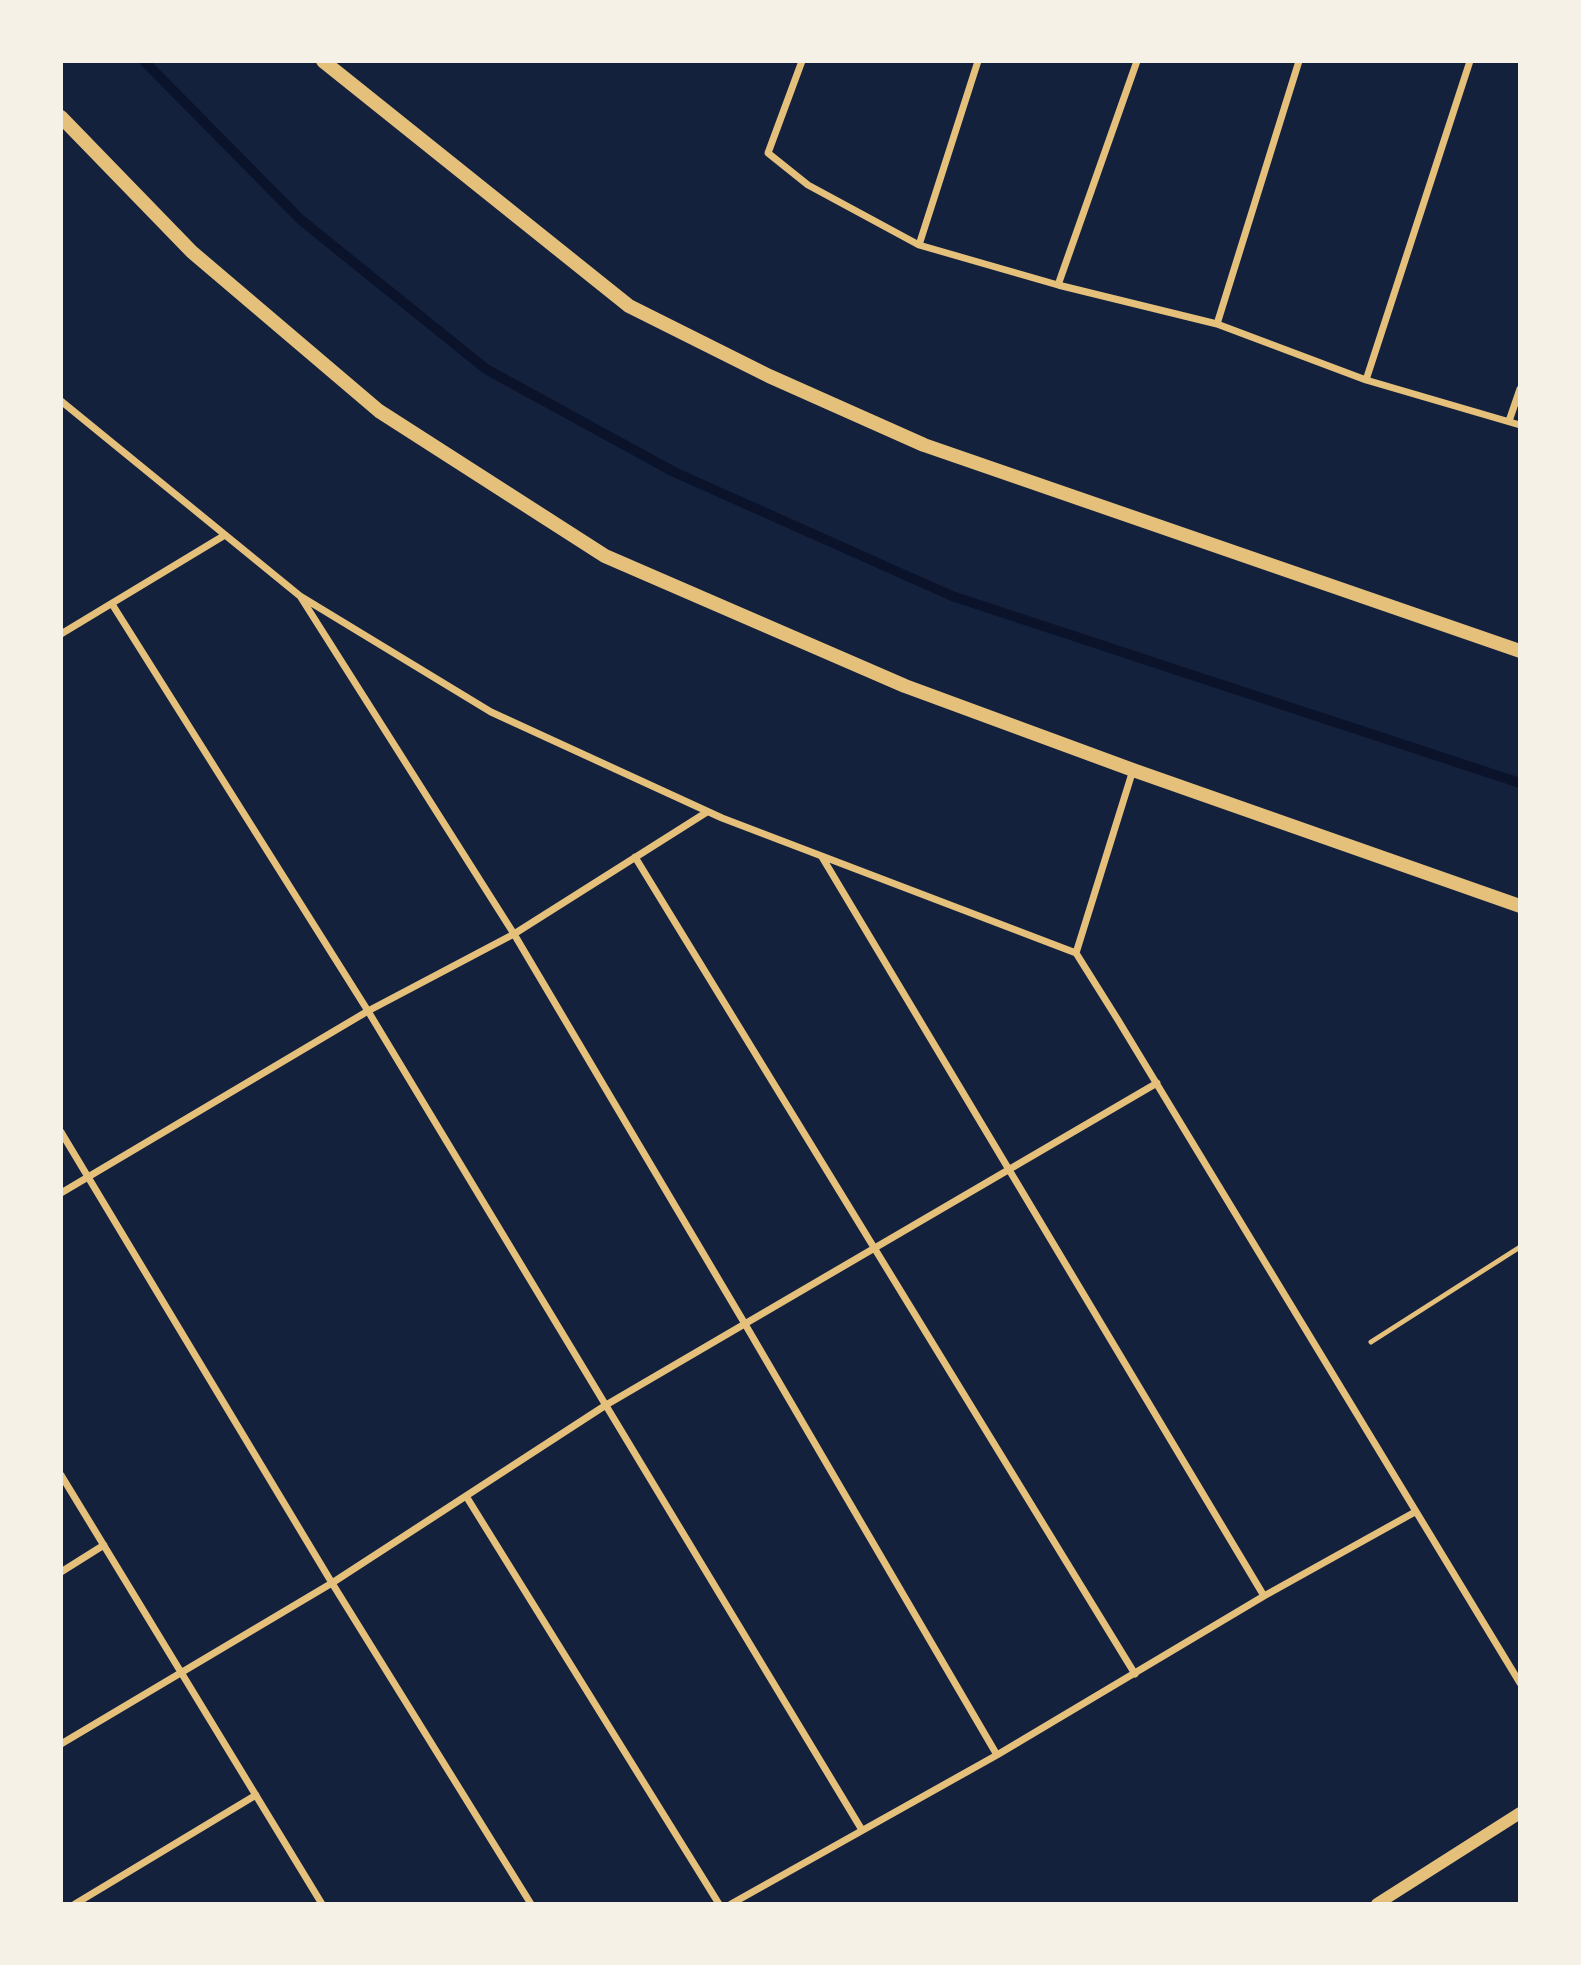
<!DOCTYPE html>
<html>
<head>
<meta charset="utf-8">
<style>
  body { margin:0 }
  #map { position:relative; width:1581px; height:1965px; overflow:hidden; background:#14213d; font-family:"Varela Round",sans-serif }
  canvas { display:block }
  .frame { position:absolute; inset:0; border:63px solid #f6f1e7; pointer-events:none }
</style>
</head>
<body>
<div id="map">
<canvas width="1581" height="1965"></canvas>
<div class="frame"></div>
</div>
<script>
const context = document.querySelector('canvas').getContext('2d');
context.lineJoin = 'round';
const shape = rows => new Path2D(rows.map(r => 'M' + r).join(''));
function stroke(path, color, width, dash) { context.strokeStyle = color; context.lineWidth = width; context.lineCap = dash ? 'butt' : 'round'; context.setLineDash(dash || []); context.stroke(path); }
stroke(shape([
  [144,61,301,220,486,369,674,472,952,596,1520,783]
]), '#0b132b', 10);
stroke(shape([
  [1371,1342,1520,1247]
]), '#e5c07b', 5);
stroke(shape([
  [802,61,768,153,808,185,919,245,1058,285,1217,324,1366,380,1520,425],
  [919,245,978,61],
  [1058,285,1137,61],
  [1217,324,1299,61],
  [1366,380,1470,61],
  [61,401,300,596,491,712,722,818,1076,953],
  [1509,421,1520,389],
  [300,596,514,934,745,1324,997,1755],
  [112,604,368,1011,862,1830],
  [61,634,225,535],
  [1133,770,1076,953,1118,1020,1520,1683],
  [635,857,1135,1674],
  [822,857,1264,1596],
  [61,1132,332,1583,531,1904],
  [61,1193,368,1011,514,934,707,812],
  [61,1475,322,1904],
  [466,1496,719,1904],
  [61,1572,104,1545],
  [61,1744,332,1583,606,1405,1157,1083],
  [75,1904,256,1795],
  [731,1904,997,1755,1264,1596,1415,1512]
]), '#e5c07b', 7);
stroke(shape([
  [1377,1904,1520,1813]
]), '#e5c07b', 12);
stroke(shape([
  [323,61,629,306,769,376,924,445,1520,651],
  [61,117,192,252,379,411,605,556,905,686,1133,770,1520,906]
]), '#e5c07b', 14);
</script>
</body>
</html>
